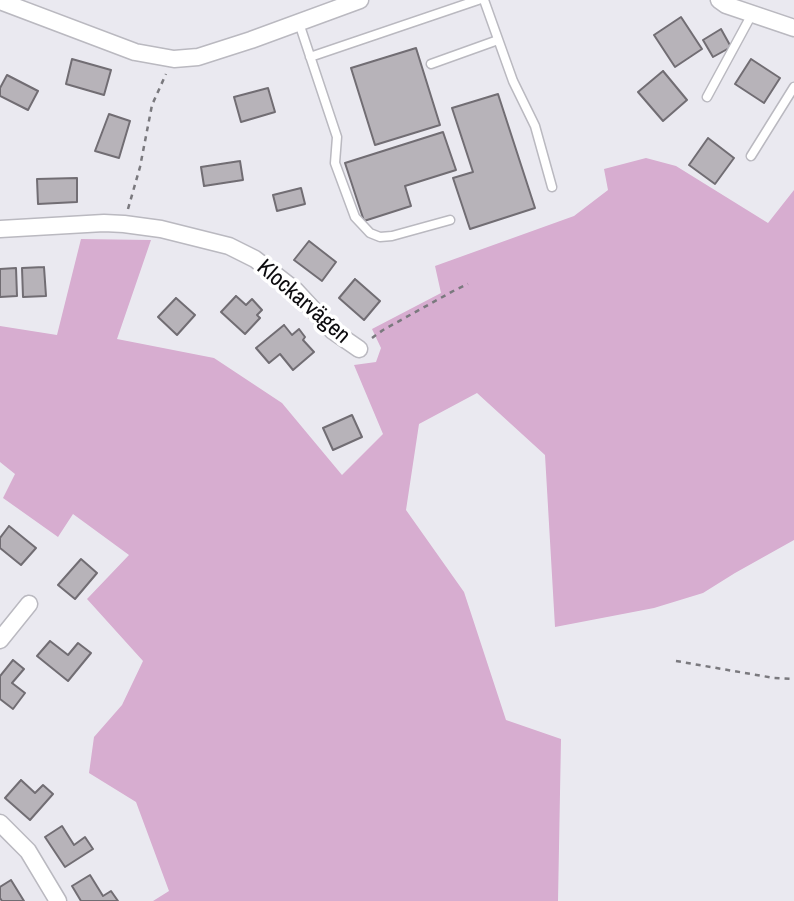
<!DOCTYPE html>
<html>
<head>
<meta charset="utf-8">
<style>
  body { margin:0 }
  canvas { display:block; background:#eae9f0 }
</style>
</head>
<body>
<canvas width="794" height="901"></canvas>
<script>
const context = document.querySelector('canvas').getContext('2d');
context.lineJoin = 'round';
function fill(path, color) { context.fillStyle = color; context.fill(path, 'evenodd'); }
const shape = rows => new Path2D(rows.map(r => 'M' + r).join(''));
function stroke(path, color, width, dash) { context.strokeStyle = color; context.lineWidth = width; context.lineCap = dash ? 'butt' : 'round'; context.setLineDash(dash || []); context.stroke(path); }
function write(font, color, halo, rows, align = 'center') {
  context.font = font + ' "Archivo Narrow",sans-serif'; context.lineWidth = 7; context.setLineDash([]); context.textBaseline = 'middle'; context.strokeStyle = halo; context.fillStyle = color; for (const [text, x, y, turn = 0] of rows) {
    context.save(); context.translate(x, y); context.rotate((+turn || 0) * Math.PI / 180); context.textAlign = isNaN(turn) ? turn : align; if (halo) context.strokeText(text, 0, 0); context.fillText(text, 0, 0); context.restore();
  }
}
fill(shape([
  [646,158,676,166,768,223,794,190,794,540,735,573,703,593,654,608,555,627,545,455,477,393,419,424,406,510,464,592,506,720,561,739,558,901,153,901,169,891,136,802,89,773,94,737,122,705,143,661,87,599,129,555,73,514,58,537,3,498,15,474,0,462,0,326,57,335,81,239,151,240,117,339,214,358,282,403,342,475,383,434,354,365,376,362,381,348,372,329,441,293,435,266,574,216,608,190,604,169]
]), '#d7add0');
const building = shape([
  [681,17,702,49,675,67,654,35,681,17],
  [721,29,731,47,713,57,703,40,721,29],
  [416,48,440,125,375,145,351,68,416,48],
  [72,59,111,70,104,95,66,84,72,59],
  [751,59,780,78,764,103,735,84,751,59],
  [663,71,687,100,663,121,638,92,663,71],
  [7,75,38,91,28,110,0,96,0,88,7,75],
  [268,88,275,112,241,122,234,97,268,88],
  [498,94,535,208,470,229,453,178,473,172,452,108,498,94],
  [109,114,130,121,119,158,95,151,109,114],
  [443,132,456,170,405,186,411,206,364,221,345,163,443,132],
  [708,138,734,158,715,184,689,165,708,138],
  [240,161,243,180,204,186,201,167,240,161],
  [77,178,77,202,38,204,37,179,77,178],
  [301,188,305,204,277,211,273,195,301,188],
  [309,241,336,262,322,281,294,260,309,241],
  [44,267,46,296,23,297,22,268,44,267],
  [16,268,17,296,0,297,0,269,16,268],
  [355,279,380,301,364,320,339,298,355,279],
  [236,296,246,305,252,299,262,310,257,315,260,318,245,334,221,312,236,296],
  [176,298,195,315,177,335,158,317,176,298],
  [284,325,292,335,299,329,305,337,303,340,314,352,293,370,280,354,269,363,256,348,284,325],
  [352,415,362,437,333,450,323,428,352,415],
  [9,526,36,548,21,565,0,548,0,538,9,526],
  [81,559,97,573,75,599,58,585,81,559],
  [50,641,68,655,78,643,91,653,68,681,37,656,50,641],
  [13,660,24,669,12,683,25,693,13,709,0,699,0,676,13,660],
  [21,780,35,793,43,785,53,794,30,820,5,798,21,780],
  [62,826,74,845,85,837,93,849,65,867,45,837,62,826],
  [90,875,103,896,111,891,118,901,81,901,72,886,90,875],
  [11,880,24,901,2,901,0,898,0,887,11,880]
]);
fill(building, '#b7b3b9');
stroke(building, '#716d73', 2);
const service = shape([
  [484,0,513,81,535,126,552,187],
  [299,23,337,137,335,163,355,217,370,233,380,237,392,236,450,220],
  [310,57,478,0],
  [431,64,498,40],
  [707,97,752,14],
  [751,156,794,87]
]);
const minor = shape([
  [719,0,726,5,794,28],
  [0,1,135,52,174,59,198,57,251,40,360,0],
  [0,229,104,223,124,224,161,229,229,246,255,259,295,290,333,331,359,349],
  [0,640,29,604],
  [0,823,28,851,58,901]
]);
stroke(service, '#bab9c0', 11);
stroke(minor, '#bab9c0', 19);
stroke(shape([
  [128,209,140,167,152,105,166,74],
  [372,338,383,330,455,290,468,284],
  [676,661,774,678,794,679]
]), '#7a797e', 2.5, [5, 5]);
stroke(service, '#fff', 8);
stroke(minor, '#fff', 16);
write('23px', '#0c0b0e', '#fff', [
  ["Klockarvägen",303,302,41]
]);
</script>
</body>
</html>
